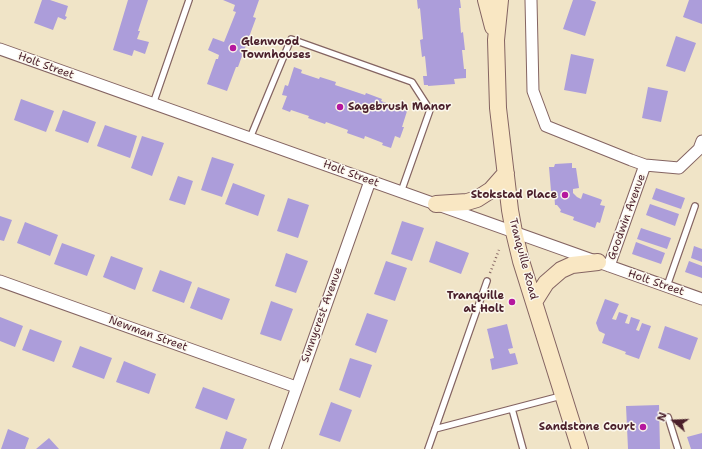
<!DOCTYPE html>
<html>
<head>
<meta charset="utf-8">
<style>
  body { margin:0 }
  #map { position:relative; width:702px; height:449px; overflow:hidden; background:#f0e4c7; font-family:"Shantell Sans",sans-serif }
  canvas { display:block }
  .north { position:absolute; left:654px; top:401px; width:40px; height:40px; -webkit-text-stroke:3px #fbf7ec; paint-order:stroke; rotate:289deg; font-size:11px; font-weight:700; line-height:16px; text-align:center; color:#4a1f2b }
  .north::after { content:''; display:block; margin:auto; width:14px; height:18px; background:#4a1f2b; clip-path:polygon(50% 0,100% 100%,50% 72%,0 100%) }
</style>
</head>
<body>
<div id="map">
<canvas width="702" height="449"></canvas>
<div class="north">N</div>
</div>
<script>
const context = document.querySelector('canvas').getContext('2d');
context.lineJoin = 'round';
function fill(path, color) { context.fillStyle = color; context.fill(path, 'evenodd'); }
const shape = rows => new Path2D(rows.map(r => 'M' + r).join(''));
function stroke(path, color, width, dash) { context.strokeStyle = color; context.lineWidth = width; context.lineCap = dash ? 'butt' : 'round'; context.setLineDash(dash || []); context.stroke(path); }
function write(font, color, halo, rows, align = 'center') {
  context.font = font + ' "Shantell Sans",sans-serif'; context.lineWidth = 3; context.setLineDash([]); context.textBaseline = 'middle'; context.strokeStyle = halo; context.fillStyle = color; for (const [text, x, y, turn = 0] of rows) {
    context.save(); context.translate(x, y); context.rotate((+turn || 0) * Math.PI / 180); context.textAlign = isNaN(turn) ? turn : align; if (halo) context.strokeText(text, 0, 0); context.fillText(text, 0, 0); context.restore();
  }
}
fill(shape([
  [42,0,50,0,68,6,65,16,67,17,65,20,58,17,53,30,34,23],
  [128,0,148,0,138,31,140,31,137,39,149,42,145,54,134,50,132,56,113,50],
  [223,0,259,0,253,17,256,18,238,67,236,67,227,91,207,84,216,59,218,59,219,55,208,50,213,38,224,42,236,12,233,11,235,5],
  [417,0,460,0,461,8,459,8,461,33,463,32,465,50,462,50,464,69,466,69,466,78,454,79,455,84,428,86,428,85,424,85,423,76,427,76,425,56,422,57,420,40,423,39,420,8,418,9],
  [573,0,590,0,596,2,585,36,563,29],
  [689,0,702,0,702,24,683,17],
  [676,36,696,43,685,72,666,66],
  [571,54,594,59,586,94,564,90],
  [294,67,302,70,301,73,319,79,320,77,336,82,335,85,365,95,366,93,382,99,381,101,400,108,401,106,408,108,402,127,404,127,400,138,395,136,391,148,382,145,383,143,365,136,364,139,347,133,348,130,326,122,325,124,308,118,309,116,291,110,290,112,282,109,287,96,282,95,285,85,288,86],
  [648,87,668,91,661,122,642,118],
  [21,99,54,111,46,132,14,120],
  [63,110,96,122,88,143,55,131],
  [105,125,137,136,130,158,97,146],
  [142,136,164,143,152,176,131,168],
  [212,157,234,164,222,197,201,190],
  [572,163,572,168,576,168,579,188,573,189,573,193,577,197,581,199,583,193,600,199,602,200,600,205,605,206,600,223,597,222,595,228,573,220,574,217,560,212,561,210,557,205,555,205,554,191,551,191,549,167,554,167,555,164],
  [178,176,193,181,185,205,169,200],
  [233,183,265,195,258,216,225,204],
  [656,188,685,198,681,209,652,199],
  [288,198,309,205,298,238,277,231],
  [650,204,679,214,675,226,646,215],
  [0,216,12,220,4,241,0,240],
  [402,221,424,228,412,261,391,254],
  [25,222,58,235,50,256,17,243],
  [641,228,671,238,667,249,637,239],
  [436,241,469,253,461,274,429,262],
  [636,242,665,253,661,264,632,254],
  [62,243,95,255,87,276,54,264],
  [694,246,702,249,702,262,691,258],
  [286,253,308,261,296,293,275,286],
  [111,256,143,268,135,290,103,277],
  [386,261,407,268,395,301,374,294],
  [689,261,702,266,702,278,685,272],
  [160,270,192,282,184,303,152,291],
  [198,287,230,299,222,320,190,308],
  [605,299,619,304,612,319,616,320,619,312,628,315,625,323,629,324,631,317,640,320,636,330,639,331,642,323,651,326,639,359,625,354,626,352,602,343,605,334,599,331,596,323],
  [271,301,293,309,281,341,260,334],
  [367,313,388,320,376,353,355,345],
  [0,317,23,326,15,347,0,341],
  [507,324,513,348,508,349,510,354,515,353,518,364,492,370,490,359,494,358,487,329],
  [665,326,698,338,690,360,658,348],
  [30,329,62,341,54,362,22,350],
  [80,346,112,358,104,379,72,367],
  [350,358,372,365,360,398,339,390],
  [124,361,156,374,149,394,116,382],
  [203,387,235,399,227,420,195,408],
  [331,402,352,410,340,442,319,435],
  [659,405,660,449,628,449,626,406],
  [8,429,29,438,25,449,1,449],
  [226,431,247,439,243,449,220,449],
  [702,433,702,449,691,449,687,437],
  [49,438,59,449,36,449]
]), '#ac9dda');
const lane = shape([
  [153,104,189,0],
  [250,138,291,39,412,82,430,110,401,192],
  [667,286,695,206],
  [512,409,523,449],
  [668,417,678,449],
  [435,429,561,396],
  [428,449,487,281]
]);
const street = shape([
  [531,0,533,91,546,126,631,160,645,165,679,168,699,149,702,141],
  [0,49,702,299],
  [609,266,645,165],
  [0,281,296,387],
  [275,449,370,181]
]);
const secondary = shape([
  [486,0,493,27],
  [500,0,496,40,498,108,510,210,514,232,521,261,580,449],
  [436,204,467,202,477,199,491,190,506,173],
  [534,302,546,283,561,270,572,265,598,262]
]);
stroke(lane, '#846462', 8);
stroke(street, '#846462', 13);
stroke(secondary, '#846462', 18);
stroke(shape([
  [490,273,499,250]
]), '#846462', 2.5, [1, 3]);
stroke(lane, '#fff', 5.5);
stroke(street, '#fff', 11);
stroke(secondary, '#f9e7c3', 16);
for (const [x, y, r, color] of [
  [233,48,4,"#b5179e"],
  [340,107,4,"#b5179e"],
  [565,195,4,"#b5179e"],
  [512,302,4,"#b5179e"],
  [643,427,4,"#b5179e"]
]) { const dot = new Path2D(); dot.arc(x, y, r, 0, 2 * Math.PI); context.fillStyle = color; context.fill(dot); stroke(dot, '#fbf7ec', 1.5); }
write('bold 11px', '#4a1f2b', '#fbf7ec', [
  ["Glenwood",241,42,"left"],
  ["Townhouses",241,55,"left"],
  ["Sagebrush Manor",348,107,"left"],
  ["Stokstad Place",557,195],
  ["Tranquille",504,296],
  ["at Holt",504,309],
  ["Sandstone Court",635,427]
], 'right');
write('11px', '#4a1f2b', '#fbf7ec', [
  ["Holt Street",46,66,20],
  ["Holt Street",351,174,20],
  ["Goodwin Avenue",627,217,-70],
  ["Tranquille Road",523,259,75],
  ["Holt Street",656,283,19],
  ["Sunnycrest Avenue",322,315,-70],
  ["Newman Street",148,334,20]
]);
</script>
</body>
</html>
